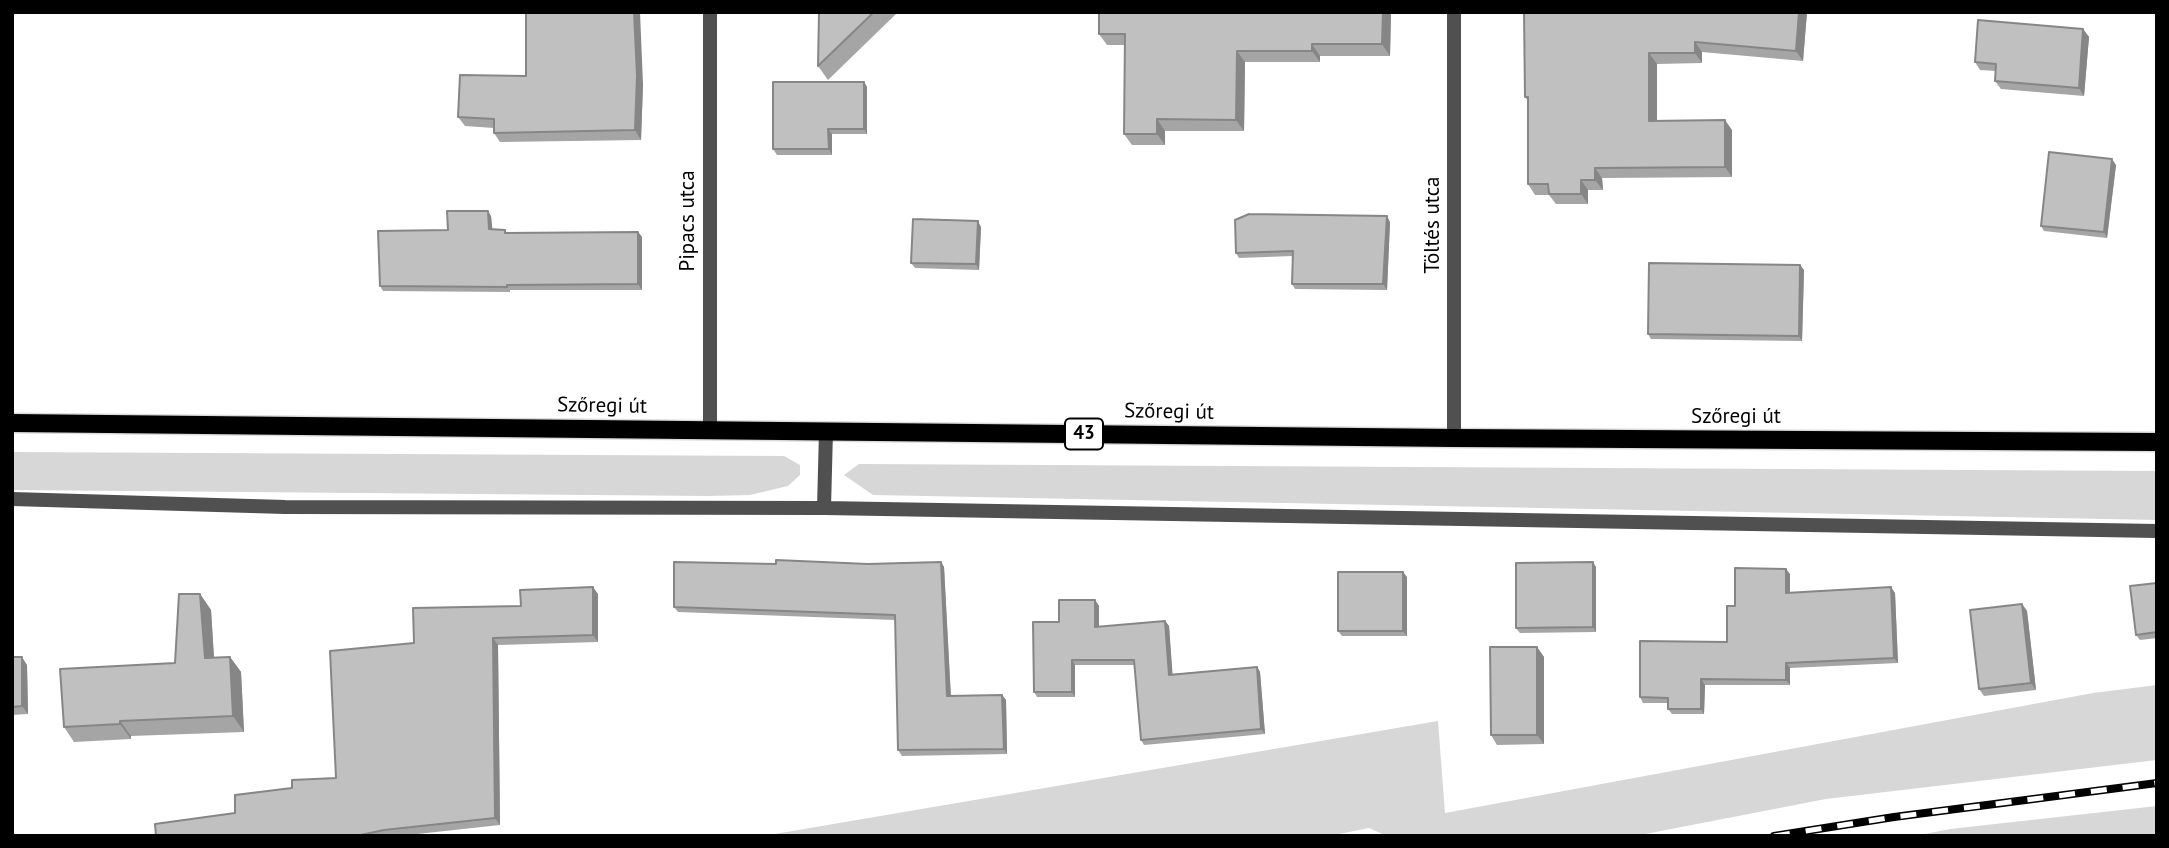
<!DOCTYPE html>
<html>
<head>
<meta charset="utf-8">
<style>
  body { margin:0 }
  #map { position:relative; width:2169px; height:848px; overflow:hidden; background:#fff; font-family:"PT Sans",sans-serif }
  canvas { display:block }
  .frame { position:absolute; inset:0; border:14px solid #000; pointer-events:none }
</style>
</head>
<body>
<div id="map">
<canvas width="2169" height="848"></canvas>
<div class="frame"></div>
</div>
<script>
const context = document.querySelector('canvas').getContext('2d');
context.lineJoin = 'round';
function fill(path, color) { context.fillStyle = color; context.fill(path, 'evenodd'); }
const shape = rows => new Path2D(rows.map(r => 'M' + r).join(''));
function stroke(path, color, width, dash) { context.strokeStyle = color; context.lineWidth = width; context.lineCap = dash ? 'butt' : 'round'; context.setLineDash(dash || []); context.stroke(path); }
function write(font, color, halo, rows, align = 'center') {
  context.font = font + ' "PT Sans",sans-serif'; context.lineWidth = 5; context.setLineDash([]); context.textBaseline = 'middle'; context.strokeStyle = halo; context.fillStyle = color; for (const [text, x, y, turn = 0] of rows) {
    context.save(); context.translate(x, y); context.rotate((+turn || 0) * Math.PI / 180); context.textAlign = isNaN(turn) ? turn : align; if (halo) context.strokeText(text, 0, 0); context.fillText(text, 0, 0); context.restore();
  }
}
fill(shape([
  [12,452,784,456,800,465,800,475,788,486,750,495,709,496,12,490],
  [859,464,2157,471,2157,520,873,495,844,475],
  [2157,685,2157,760,1826,799,1635,836,1387,836,1369,828,1329,836,763,836,1438,721,1445,813,2093,693],
  [2157,806,2157,836,1915,836,1950,829]
]), '#d7d7d7');
const primary = shape([
  [12,423,1454,438,2157,442]
]);
stroke(primary, '#dbdbdb', 21);
stroke(shape([
  [12,499,285,507,824,508,2157,531],
  [824,508,826,431]
]), '#505050', 14);
stroke(shape([
  [1454,12,1454,438],
  [710,430,710,12]
]), '#505050', 14);
stroke(primary, '#000', 18);
const rail = shape([
  [1774,836,1894,817,2157,783]
]);
stroke(rail, '#000', 8);
stroke(rail, '#fff', 5, [16]);
fill(shape([
  [819,12,896,12,896,14,828,80,818,66],
  [1099,12,1391,12,1390,56,1320,56,1320,62,1245,62,1244,131,1165,131,1165,145,1132,145,1124,134,1125,45,1107,45,1099,34],
  [1524,12,1807,12,1803,61,1702,52,1702,63,1657,64,1657,121,1732,130,1732,177,1602,178,1603,190,1588,190,1588,204,1556,204,1549,195,1535,195,1528,184,1528,101,1525,97],
  [2083,29,2089,37,2084,96,2001,89,1995,81,1996,71,1980,70,1975,62],
  [864,82,867,87,867,134,832,134,832,155,777,155,773,149],
  [643,84,641,140,500,142,494,133,494,128,465,126,458,117],
  [2116,165,2107,238,2044,231,2041,226],
  [491,216,492,229,507,233,638,232,642,237,642,290,510,290,510,292,383,291,380,286,448,230],
  [1390,222,1387,290,1295,289,1292,284,1293,256,1239,258,1236,253],
  [981,227,979,270,915,268,911,263],
  [1800,265,1804,270,1802,341,1651,339,1648,334],
  [941,562,944,567,951,696,1002,695,1006,700,1007,754,902,756,898,750,895,620,678,612,674,607,776,564,868,564],
  [1596,567,1596,632,1520,633,1516,628],
  [1790,574,1790,592,1895,593,1898,663,1790,668,1790,685,1705,685,1704,714,1672,714,1668,709,1668,703,1643,703,1640,697,1727,642,1735,606],
  [1407,577,1407,636,1342,636,1338,631],
  [2157,583,2157,638,2140,640,2136,635],
  [200,594,211,610,214,658,230,657,241,672,244,732,131,736,131,739,74,742,64,727,175,663],
  [598,594,598,642,498,645,500,825,399,836,156,836,235,813,292,788,336,778,414,643,521,606],
  [1095,600,1099,606,1099,627,1165,621,1169,626,1172,674,1257,667,1260,672,1265,734,1144,745,1141,740,1135,665,1075,665,1075,697,1037,697,1034,692,1059,622],
  [2022,604,2027,611,2036,690,1984,696,1979,689],
  [1537,647,1544,657,1544,744,1497,745,1491,735],
  [12,657,27,665,28,714,12,715]
]), '#a5a5a5');
fill(shape([
  [634,12,640,12,643,84,641,140,635,130],
  [1383,12,1391,12,1390,56,1382,44],
  [1799,12,1807,12,1803,61,1796,51],
  [2083,29,2089,37,2084,96,2079,88],
  [1695,42,1702,52,1702,63,1695,53],
  [1312,44,1320,56,1320,62,1312,51],
  [1237,51,1245,62,1244,131,1236,120],
  [1649,53,1657,64,1657,131,1649,121],
  [864,82,867,87,867,134,864,129],
  [1157,119,1165,131,1165,145,1157,134],
  [1725,120,1732,130,1732,177,1725,167],
  [828,129,832,134,832,155,829,149],
  [2112,159,2116,165,2107,238,2104,232],
  [1595,168,1602,178,1603,190,1595,180],
  [1581,180,1588,190,1588,204,1581,194],
  [488,211,491,216,493,234,489,229],
  [1387,216,1390,222,1387,290,1383,284],
  [978,221,981,227,979,270,976,264],
  [638,232,642,237,642,290,638,284],
  [1800,265,1804,270,1802,341,1799,336],
  [941,562,944,567,951,701,947,696],
  [1593,562,1596,567,1596,632,1593,627],
  [1786,569,1790,574,1790,598,1786,593],
  [1403,572,1407,577,1407,636,1403,631],
  [593,587,598,594,598,642,593,635],
  [1891,587,1895,593,1898,663,1894,658],
  [200,594,211,610,215,674,205,658],
  [1095,600,1099,606,1099,632,1095,627],
  [2022,604,2027,611,2036,690,2031,683],
  [1165,621,1169,626,1173,680,1169,675],
  [493,638,498,645,500,825,495,818],
  [1537,647,1544,657,1544,744,1537,735],
  [22,657,27,665,28,714,22,706],
  [230,657,241,672,244,732,233,716],
  [1072,660,1075,665,1075,697,1072,692],
  [1786,663,1790,668,1790,685,1786,680],
  [1257,667,1260,672,1265,734,1261,729],
  [1701,679,1705,685,1704,714,1701,709],
  [1002,695,1006,700,1007,754,1004,749],
  [120,721,131,736,131,739,120,724]
]), '#868686');
const building = shape([
  [526,12,634,12,637,75,635,130,494,133,494,119,458,117,460,75,526,76,526,12],
  [819,12,874,12,818,66,819,12],
  [1099,12,1383,12,1382,44,1312,44,1312,51,1237,51,1236,120,1157,119,1157,134,1124,134,1125,34,1099,34,1099,12],
  [1524,12,1799,12,1796,51,1695,42,1695,53,1649,53,1649,121,1725,120,1725,167,1595,168,1595,180,1581,180,1581,194,1549,194,1548,184,1528,184,1528,97,1525,97,1524,12],
  [1978,20,2083,29,2079,88,1995,81,1996,64,1975,62,1978,20],
  [773,82,864,82,864,129,828,129,829,149,773,149,773,82],
  [2049,152,2112,159,2104,232,2041,226,2049,152],
  [447,211,488,211,489,229,505,230,505,233,638,232,638,284,507,285,507,287,380,286,378,231,448,230,447,211],
  [1249,214,1387,216,1383,284,1292,284,1293,251,1236,253,1235,220,1249,214],
  [913,219,978,221,976,264,911,263,913,219],
  [1649,263,1800,265,1799,336,1648,334,1649,263],
  [776,560,868,564,941,562,947,696,1002,695,1004,749,898,750,895,615,674,607,674,562,776,564,776,560],
  [1593,562,1593,627,1516,628,1516,563,1593,562],
  [1735,568,1786,569,1786,593,1891,587,1894,658,1786,663,1786,680,1701,679,1701,709,1668,709,1668,698,1640,697,1640,641,1727,642,1727,606,1735,606,1735,568],
  [1338,572,1403,572,1403,631,1338,631,1338,572],
  [2157,583,2157,632,2136,635,2130,586,2157,583],
  [593,587,593,635,493,638,495,818,384,830,356,836,156,836,155,824,235,813,235,795,292,788,292,780,336,778,330,651,414,643,413,608,521,606,520,590,593,587],
  [179,594,200,594,205,658,230,657,233,716,120,721,120,724,64,727,60,669,175,663,179,594],
  [1059,600,1095,600,1095,627,1165,621,1169,675,1257,667,1261,729,1141,740,1134,660,1072,660,1072,692,1034,692,1033,622,1059,622,1059,600],
  [2022,604,2031,683,1979,689,1970,610,2022,604],
  [1490,647,1537,647,1537,735,1491,735,1490,647],
  [12,657,22,657,22,706,12,707,12,657]
]);
fill(building, '#c0c0c0');
stroke(building, '#868686', 2);
for (const [x, y, w] of [
  [1084,434,38]
]) { const box = new Path2D(); box.roundRect(x - w / 2, y - 15.5, w, 31, 5); context.fillStyle = '#fff'; context.fill(box); stroke(box, '#000', 2); }
write('bold 19px', '#000', null, [
  ["43",1084,434]
]);
write('21px', '#000', '#fff', [
  ["Pipacs utca",688,221,-90],
  ["Töltés utca",1433,225,-90],
  ["Szőregi út",602,406,1],
  ["Szőregi út",1169,412,1],
  ["Szőregi út",1736,417]
]);
</script>
</body>
</html>
